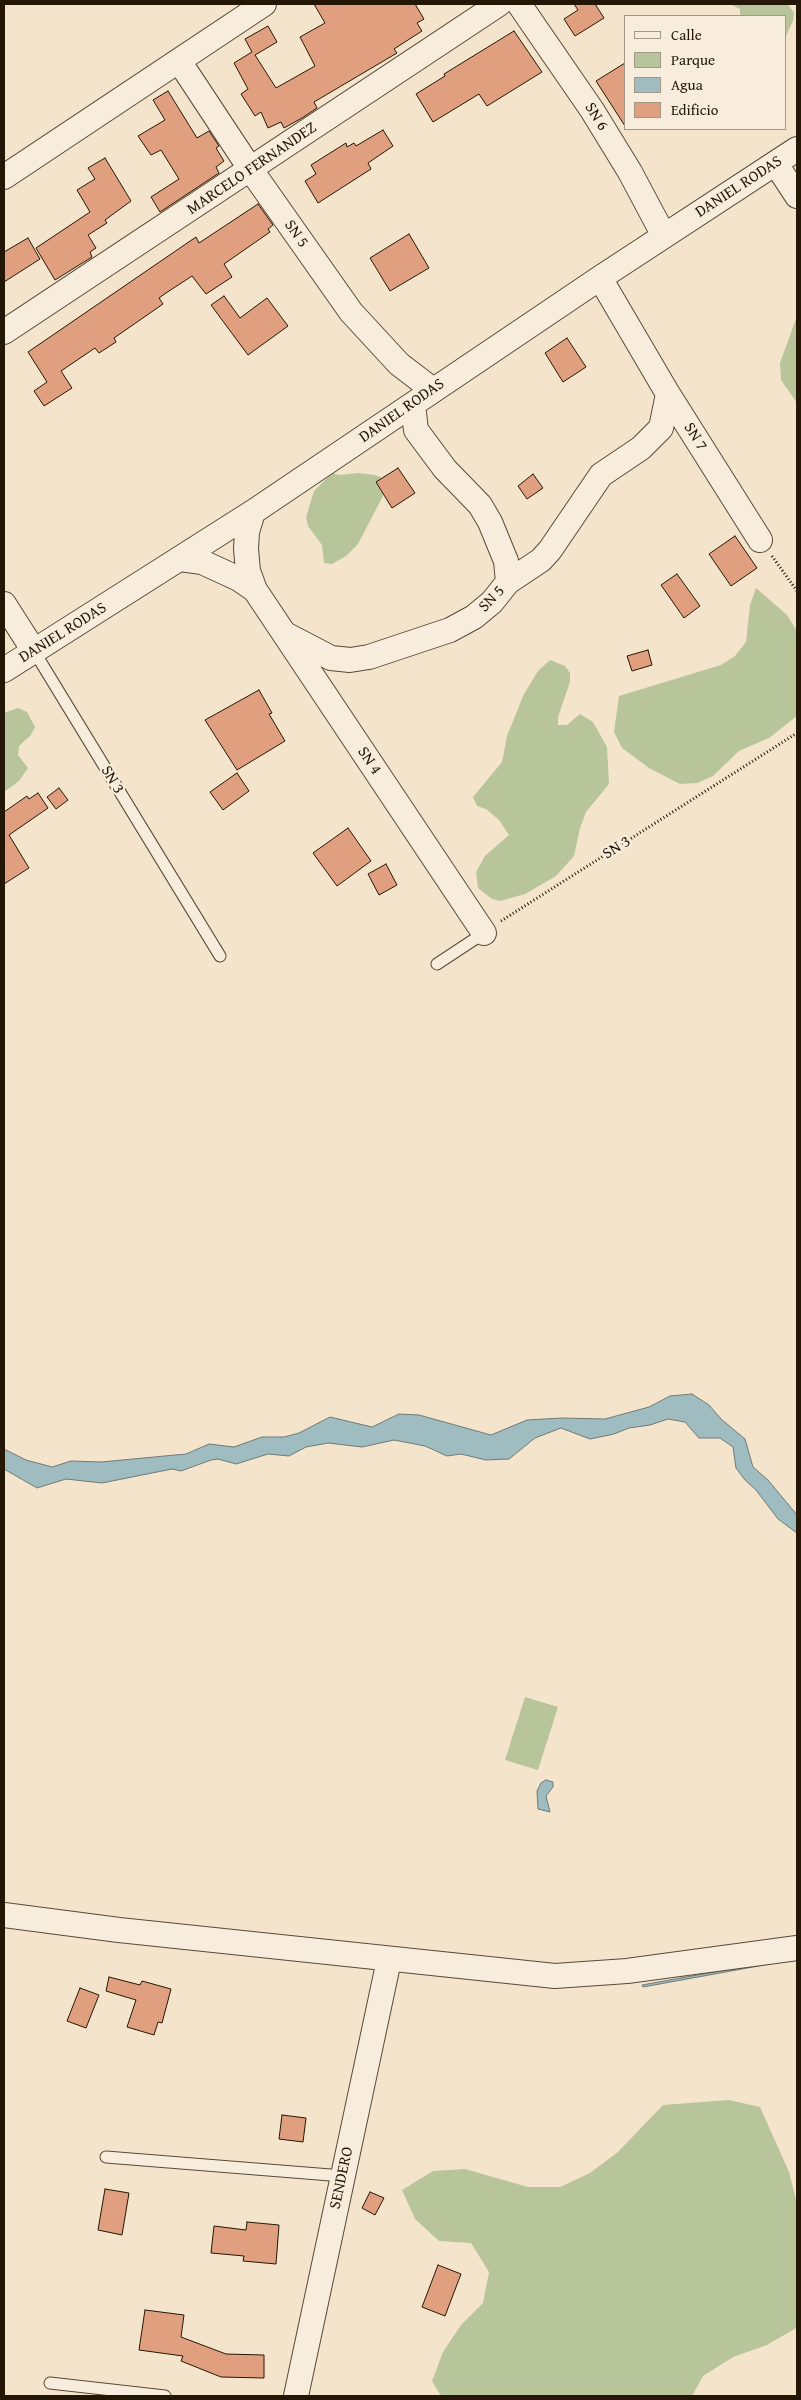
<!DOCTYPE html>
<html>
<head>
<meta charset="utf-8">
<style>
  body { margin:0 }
  #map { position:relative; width:801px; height:2400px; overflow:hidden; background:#f4e4cb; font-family:"Gentium Book Plus",serif }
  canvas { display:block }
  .frame { position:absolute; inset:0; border:5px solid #241706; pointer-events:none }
  .legend { position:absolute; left:624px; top:15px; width:162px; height:115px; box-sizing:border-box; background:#f8eddd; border:1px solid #a39787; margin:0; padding:6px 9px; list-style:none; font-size:15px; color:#241706 }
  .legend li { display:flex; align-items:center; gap:10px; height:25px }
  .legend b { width:25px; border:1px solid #a39787 }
</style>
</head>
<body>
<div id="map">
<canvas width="801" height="2400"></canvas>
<div class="frame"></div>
<ul class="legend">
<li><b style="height:6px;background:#f8eddd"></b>Calle</li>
<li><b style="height:14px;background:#b8c59a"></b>Parque</li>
<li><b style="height:14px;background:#9fbcc0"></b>Agua</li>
<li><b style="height:14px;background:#e0a080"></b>Edificio</li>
</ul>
</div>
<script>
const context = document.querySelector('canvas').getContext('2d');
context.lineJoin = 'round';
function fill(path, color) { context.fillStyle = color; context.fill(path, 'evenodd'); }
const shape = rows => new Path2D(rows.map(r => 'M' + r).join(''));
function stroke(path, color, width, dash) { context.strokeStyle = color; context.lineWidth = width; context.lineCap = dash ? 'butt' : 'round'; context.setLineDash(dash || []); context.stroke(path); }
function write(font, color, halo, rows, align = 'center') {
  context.font = font + ' "Gentium Book Plus",serif'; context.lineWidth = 4.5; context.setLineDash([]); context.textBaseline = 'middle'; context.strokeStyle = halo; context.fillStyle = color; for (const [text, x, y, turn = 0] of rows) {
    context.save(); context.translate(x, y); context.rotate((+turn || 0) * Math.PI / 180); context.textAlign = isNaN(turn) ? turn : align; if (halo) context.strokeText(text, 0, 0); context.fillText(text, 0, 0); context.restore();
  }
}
fill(shape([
  [730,4,788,4,794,13,793,21,785,38,785,16,740,16,740,9],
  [797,316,797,403,781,380,780,363],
  [332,473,340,475,358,473,375,475,383,478,384,494,358,544,346,556,332,564,324,563,322,545,308,526,306,517,314,491],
  [756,588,787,615,797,631,797,716,769,738,739,751,713,776,697,783,680,784,649,768,622,748,614,732,619,696,721,665,735,656,746,642,750,605],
  [550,660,565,666,570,673,570,682,558,717,558,725,567,725,580,714,593,722,607,747,609,784,586,812,580,828,574,856,556,876,525,894,500,901,492,899,478,888,476,872,485,856,509,835,499,820,486,809,477,806,473,797,502,762,507,736,524,694,538,671],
  [18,708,27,712,35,727,31,735,19,746,18,755,28,768,19,781,4,792,4,713],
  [525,1697,558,1707,538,1770,505,1760],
  [729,2100,760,2107,789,2172,797,2204,796,2328,767,2345,733,2357,703,2376,692,2396,441,2396,432,2381,443,2352,461,2325,483,2303,489,2272,471,2243,439,2241,415,2219,402,2190,433,2171,465,2169,528,2187,560,2187,590,2173,618,2152,663,2105]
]), '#b8c59a');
const water = shape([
  [692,1394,709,1405,721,1419,745,1439,753,1467,768,1480,797,1515,797,1533,778,1519,756,1490,745,1480,736,1468,733,1447,720,1438,699,1438,685,1422,668,1419,650,1425,629,1428,614,1434,590,1439,561,1428,535,1438,509,1459,486,1460,461,1454,447,1456,425,1446,394,1440,362,1447,328,1443,306,1447,289,1456,268,1454,236,1464,218,1459,211,1460,181,1471,172,1469,102,1483,66,1479,37,1488,4,1469,4,1449,26,1460,52,1467,71,1461,101,1462,186,1454,209,1444,234,1447,262,1437,284,1437,299,1433,330,1417,372,1427,399,1414,419,1415,491,1435,527,1420,562,1418,605,1419,649,1407,670,1396,692,1394],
  [546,1780,553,1782,553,1787,546,1796,550,1812,538,1809,537,1791,541,1783,546,1780],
  [797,1957,797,1959,643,1987,642,1985,797,1957]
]);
fill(water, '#9fbcc0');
stroke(water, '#6e7a76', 1);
const building = shape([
  [314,4,415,4,424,19,417,23,422,31,394,49,397,53,314,102,317,108,302,118,284,128,281,122,268,128,261,112,255,116,241,94,248,89,234,63,252,52,245,39,268,26,277,42,255,55,276,88,315,66,300,37,325,23,314,4],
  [574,4,595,4,604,18,575,36,564,19,578,10,574,4],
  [514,31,542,72,487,106,479,94,433,122,416,94,445,76,444,74,514,31],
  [625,63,625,126,596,81,625,63],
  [168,91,197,138,209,131,219,146,216,148,224,161,216,167,219,173,160,212,151,197,179,179,161,150,151,155,138,136,165,120,153,100,168,91],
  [383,130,393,146,368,163,371,169,318,203,305,181,316,174,311,165,346,143,347,147,354,143,356,146,383,130],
  [105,158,131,201,105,220,107,223,88,235,96,248,90,252,92,257,55,280,36,248,90,212,77,190,95,179,88,168,105,158],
  [258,204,273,225,268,229,270,232,224,264,232,277,206,294,192,276,166,293,159,298,163,304,114,338,116,342,99,353,95,348,61,371,72,388,44,406,34,391,47,382,28,352,196,237,199,243,258,204],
  [409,234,429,268,390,291,370,258,409,234],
  [28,238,40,259,4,282,4,252,28,238],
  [224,296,240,318,267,298,288,326,248,355,211,305,224,296],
  [567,338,586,367,563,382,545,353,567,338],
  [398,468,415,493,392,508,376,482,398,468],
  [533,474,543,488,527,499,518,486,533,474],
  [735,536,757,568,731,586,709,554,735,536],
  [677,574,700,606,684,618,661,585,677,574],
  [648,650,652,665,632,671,627,656,648,650],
  [259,690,272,713,269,714,285,741,237,770,205,720,259,690],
  [237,773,249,791,223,810,210,792,237,773],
  [59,788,68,800,56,809,47,797,59,788],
  [38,793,48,808,9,835,29,868,4,884,4,812,27,796,29,799,38,793],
  [348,828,371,861,337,886,313,853,348,828],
  [386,864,397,885,379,895,368,874,386,864],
  [109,1977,140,1985,142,1981,171,1989,162,2023,158,2022,154,2035,127,2027,136,2000,106,1991,109,1977],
  [80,1988,99,1995,86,2028,67,2021,80,1988],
  [282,2115,306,2118,303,2142,279,2139,282,2115],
  [105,2189,129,2193,122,2235,98,2230,105,2189],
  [370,2192,384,2198,375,2215,362,2208,370,2192],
  [247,2222,279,2225,276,2264,243,2261,244,2256,211,2253,214,2226,246,2230,247,2222],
  [438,2265,461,2274,445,2316,422,2307,438,2265],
  [145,2310,184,2315,181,2337,226,2354,264,2355,264,2378,221,2377,181,2361,183,2356,139,2350,145,2310]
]);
fill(building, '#e0a080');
stroke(building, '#241706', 1);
const lane = shape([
  [34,651,220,956],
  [437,964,484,933],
  [106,2157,343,2176],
  [50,2383,165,2396]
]);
const street = shape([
  [519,4,592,110,630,172,664,236],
  [179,61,251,170,351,312,399,364,433,390],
  [776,164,797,196],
  [4,177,264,4],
  [600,278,668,394,760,540],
  [4,332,499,4],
  [253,512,247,532,246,549,248,571,255,590,484,933],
  [180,559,202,562,239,579,255,590],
  [508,582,541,560,550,550,601,475,641,448,661,428,668,394],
  [4,604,34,651],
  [285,634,331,658,350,660,369,657,450,630,474,617,492,602,508,582,506,561,490,522,480,505,445,469,416,430,413,405],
  [4,670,253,512,600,278,797,149],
  [4,1915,119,1930,555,1976,627,1971,797,1948],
  [296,2396,389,1960]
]);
stroke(lane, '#584a37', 13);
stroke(street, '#584a37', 26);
stroke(shape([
  [772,556,797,591],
  [501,921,797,733]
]), '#241706', 3, [1, 2.5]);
stroke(lane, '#f8eddd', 11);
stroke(street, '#f8eddd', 24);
write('16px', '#241706', '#f8eddd', [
  ["SN 6",596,117,58],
  ["MARCELO FERNANDEZ",252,169,-34],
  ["DANIEL RODAS",739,187,-33],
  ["SN 5",296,234,55],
  ["DANIEL RODAS",402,411,-35],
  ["SN 7",695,437,58],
  ["SN 5",492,599,-46],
  ["DANIEL RODAS",63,633,-32],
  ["SN 4",369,761,56],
  ["SN 3",112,780,59],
  ["SN 3",617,848,-32],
  ["SENDERO",342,2178,-78]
]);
</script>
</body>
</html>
